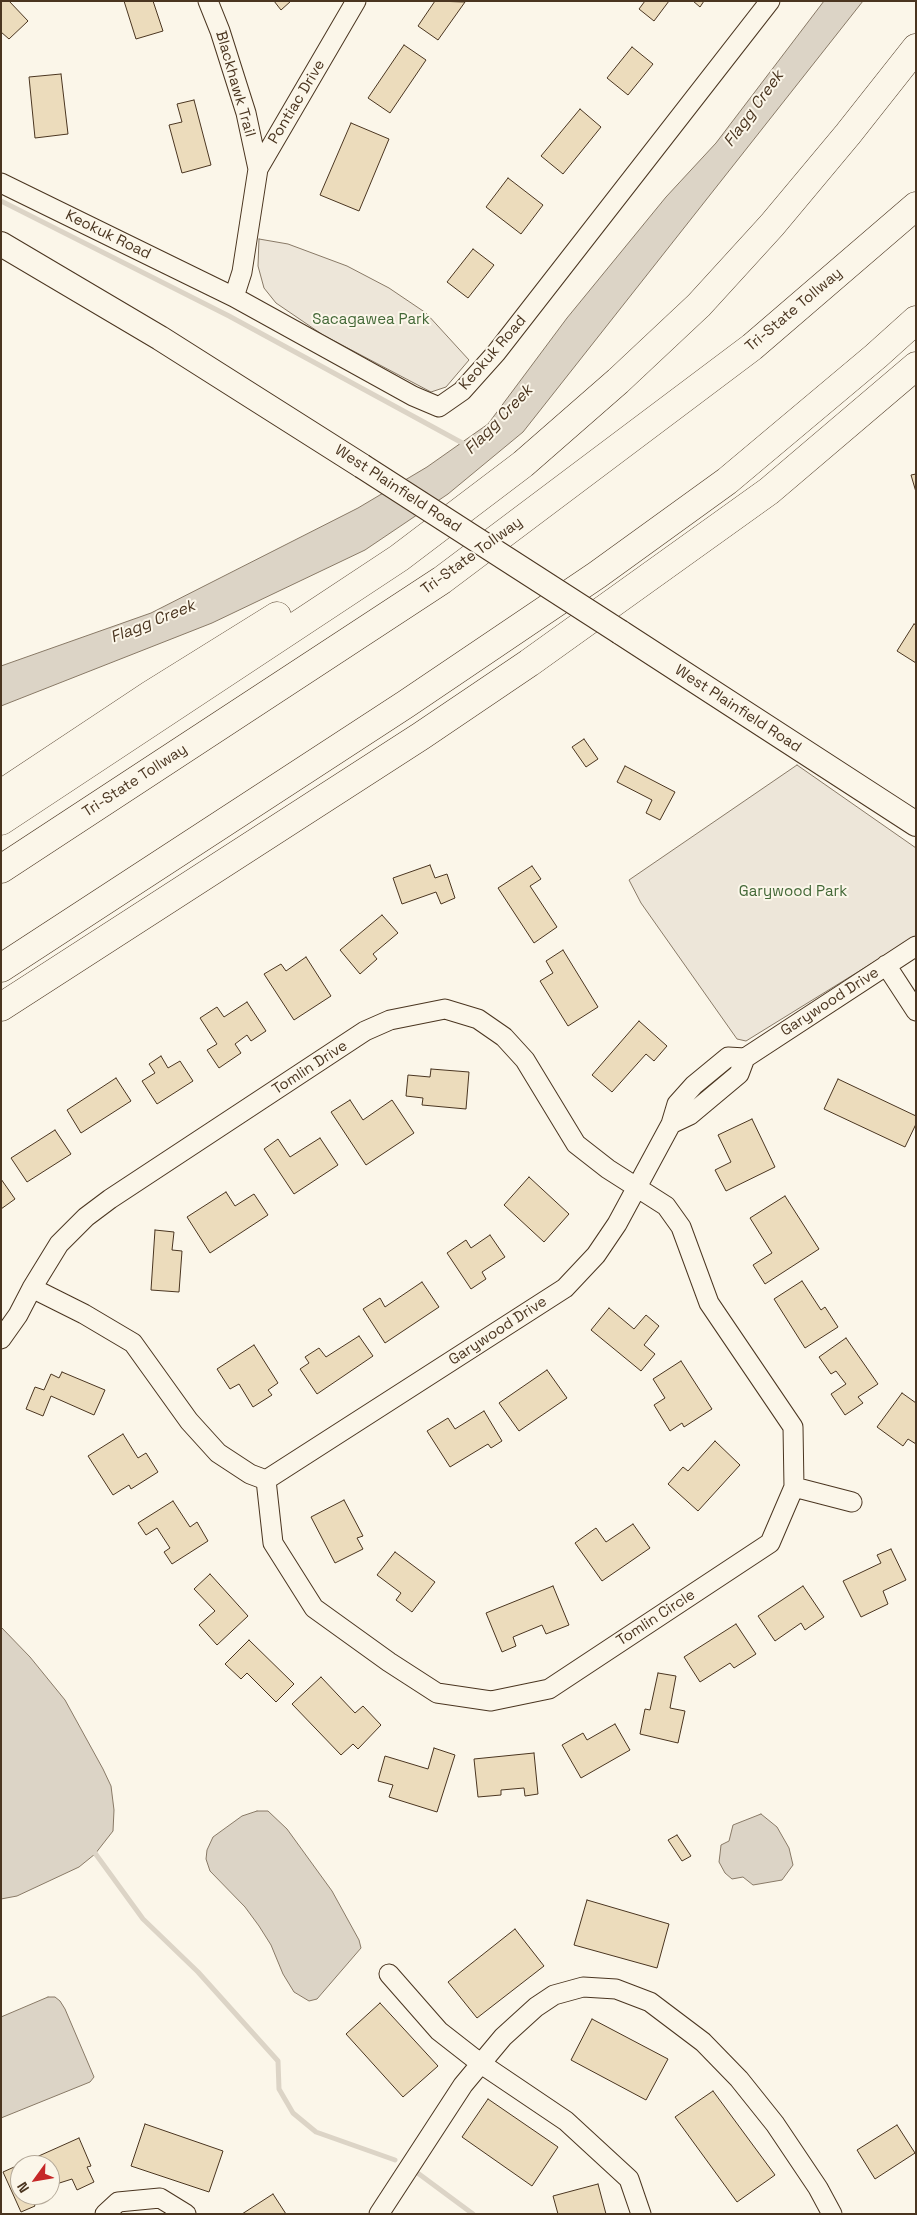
<!DOCTYPE html>
<html>
<head>
<meta charset="utf-8">
<style>
  body { margin:0 }
  #map { position:relative; width:917px; height:2215px; overflow:hidden; background:#fbf6e9; font-family:"Space Grotesk",sans-serif }
  canvas { display:block }
  .frame { position:absolute; inset:0; border:2px solid #4a3520; pointer-events:none }
  .north { position:absolute; left:10px; top:2155px; width:50px; height:50px; box-sizing:border-box; background:#fbf6e9; border:1px solid #b4a999; border-radius:50%; rotate:238deg; font-size:14px; font-weight:700; line-height:20px; text-align:center; color:#4a3520 }
  .north::after { content:''; display:block; margin:auto; width:18px; height:22px; background:#c62828; clip-path:polygon(50% 0,100% 100%,50% 72%,0 100%) }
</style>
</head>
<body>
<div id="map">
<canvas width="917" height="2215"></canvas>
<div class="frame"></div>
<div class="north">N</div>
</div>
<script>
const context = document.querySelector('canvas').getContext('2d');
context.lineJoin = 'round';
function fill(path, color) { context.fillStyle = color; context.fill(path, 'evenodd'); }
const shape = rows => new Path2D(rows.map(r => 'M' + r).join(''));
function stroke(path, color, width, dash) { context.strokeStyle = color; context.lineWidth = width; context.lineCap = dash ? 'butt' : 'round'; context.setLineDash(dash || []); context.stroke(path); }
function write(font, color, halo, rows, align = 'center') {
  context.font = font + ' "Space Grotesk",sans-serif'; context.lineWidth = 4; context.setLineDash([]); context.textBaseline = 'middle'; context.strokeStyle = halo; context.fillStyle = color; for (const [text, x, y, turn = 0] of rows) {
    context.save(); context.translate(x, y); context.rotate((+turn || 0) * Math.PI / 180); context.textAlign = isNaN(turn) ? turn : align; if (halo) context.strokeText(text, 0, 0); context.fillText(text, 0, 0); context.restore();
  }
}
const green = shape([
  [259,239,288,244,347,266,389,288,426,313,469,360,446,387,431,392,323,335,276,303,264,288,258,266,259,239],
  [797,765,916,848,916,936,746,1041,737,1039,641,903,629,880,797,765]
]);
fill(green, '#ede6d9');
stroke(green, '#887966', 1);
const water = shape([
  [824,1,863,1,523,432,448,494,365,550,212,623,1,706,1,666,151,613,358,508,427,467,488,424,567,318,666,197,716,143,824,1],
  [1,1627,30,1657,65,1700,103,1769,111,1786,114,1810,113,1831,95,1854,79,1867,17,1896,1,1899,1,1627],
  [257,1811,268,1811,287,1829,332,1891,359,1940,361,1948,317,1999,309,2001,294,1992,283,1974,271,1945,259,1926,245,1907,210,1871,206,1859,207,1850,213,1837,242,1816,257,1811],
  [761,1814,777,1827,789,1848,793,1865,782,1880,753,1885,743,1877,732,1879,725,1873,719,1862,720,1854,721,1845,729,1841,733,1825,761,1814],
  [48,1997,55,1997,60,2001,65,2009,94,2077,90,2082,1,2118,1,2017,48,1997]
]);
fill(water, '#dcd4c6');
stroke(water, '#887966', 1);
stroke(shape([
  [1,201,229,316,466,445],
  [92,1849,143,1919,198,1972,278,2061,279,2089,293,2113,316,2132,395,2160],
  [419,2174,473,2214]
]), '#dcd4c6', 5);
const building = shape([
  [1,1,9,1,28,21,9,39,1,32,1,1],
  [124,1,153,1,163,31,136,39,124,1],
  [274,1,291,1,281,10,274,1],
  [435,1,465,2,438,40,418,26,435,1],
  [645,1,669,1,654,21,639,9,645,1],
  [693,1,704,1,700,7,693,1],
  [404,45,426,60,390,113,368,98,404,45],
  [632,47,653,64,628,95,607,78,632,47],
  [61,74,68,134,35,138,29,77,61,74],
  [194,100,211,165,182,173,169,125,182,122,177,104,194,100],
  [580,109,601,127,563,174,541,156,580,109],
  [351,123,389,139,359,211,320,195,351,123],
  [508,178,543,205,521,234,486,207,508,178],
  [473,249,494,265,468,298,447,282,473,249],
  [916,474,916,492,911,475,916,474],
  [914,624,916,625,916,663,897,651,914,624],
  [584,739,598,759,586,767,572,747,584,739],
  [625,766,675,792,660,820,646,813,652,800,617,782,625,766],
  [430,865,435,878,447,874,455,898,441,904,436,892,402,904,393,878,430,865],
  [532,866,541,879,530,886,557,927,534,943,498,888,532,866],
  [382,915,398,933,373,954,377,959,360,974,340,950,382,915],
  [563,950,598,1007,568,1026,540,981,553,973,546,961,563,950],
  [306,957,331,996,294,1020,264,974,281,964,286,971,306,957],
  [247,1002,266,1031,251,1041,247,1035,235,1044,241,1053,219,1068,207,1050,217,1044,200,1018,217,1007,224,1017,247,1002],
  [639,1021,667,1046,654,1061,646,1054,612,1092,592,1075,639,1021],
  [161,1056,168,1068,180,1061,193,1081,157,1104,142,1081,155,1073,149,1064,161,1056],
  [431,1069,469,1072,466,1109,422,1105,423,1098,406,1096,408,1075,430,1077,431,1069],
  [116,1078,131,1101,81,1133,67,1110,116,1078],
  [838,1079,916,1116,916,1124,905,1147,824,1109,838,1079],
  [350,1100,363,1120,392,1100,414,1133,366,1165,331,1112,350,1100],
  [752,1119,775,1167,726,1191,715,1170,731,1162,718,1135,752,1119],
  [55,1130,71,1154,27,1182,11,1158,55,1130],
  [320,1138,338,1165,294,1194,264,1149,278,1139,290,1157,320,1138],
  [529,1177,569,1214,544,1242,504,1205,529,1177],
  [1,1179,15,1199,1,1209,1,1179],
  [226,1192,235,1206,254,1194,268,1215,210,1253,187,1217,226,1192],
  [785,1196,819,1249,765,1284,753,1265,772,1253,750,1218,785,1196],
  [155,1230,174,1232,172,1250,182,1251,179,1292,151,1290,155,1230],
  [490,1235,505,1257,482,1272,486,1279,471,1289,447,1253,466,1240,471,1248,490,1235],
  [802,1281,821,1310,825,1307,838,1327,805,1348,774,1299,802,1281],
  [422,1282,439,1307,385,1343,363,1309,380,1298,385,1307,422,1282],
  [609,1308,634,1329,646,1315,659,1326,644,1345,655,1354,641,1371,591,1330,609,1308],
  [359,1336,373,1356,317,1394,300,1369,309,1363,305,1357,319,1348,326,1357,359,1336],
  [846,1338,878,1384,858,1397,863,1403,845,1415,831,1394,846,1384,836,1371,831,1374,819,1357,846,1338],
  [254,1345,278,1383,268,1390,272,1395,253,1407,239,1384,230,1389,217,1369,254,1345],
  [681,1361,712,1409,684,1427,682,1423,670,1431,654,1405,665,1398,653,1379,681,1361],
  [547,1370,567,1398,519,1431,499,1403,547,1370],
  [62,1372,105,1390,94,1415,51,1396,43,1416,26,1409,35,1387,44,1390,51,1374,59,1378,62,1372],
  [902,1393,916,1403,916,1444,908,1439,903,1446,877,1427,902,1393],
  [484,1411,502,1441,491,1448,488,1444,450,1467,427,1431,448,1418,455,1429,484,1411],
  [123,1434,138,1458,146,1453,158,1472,131,1489,129,1485,113,1495,88,1456,123,1434],
  [715,1441,740,1465,698,1511,668,1484,683,1467,688,1471,715,1441],
  [344,1500,363,1536,357,1538,363,1549,335,1563,311,1517,344,1500],
  [173,1501,190,1527,197,1522,208,1541,172,1564,164,1552,170,1548,157,1528,146,1535,138,1523,173,1501],
  [633,1524,650,1548,602,1581,575,1543,596,1528,606,1542,633,1524],
  [891,1549,906,1580,883,1591,888,1604,861,1617,843,1581,881,1563,877,1555,891,1549],
  [395,1552,435,1582,412,1612,396,1600,401,1593,377,1575,395,1552],
  [210,1574,248,1616,217,1645,199,1625,215,1611,194,1589,210,1574],
  [553,1586,569,1625,546,1634,542,1625,513,1637,516,1646,502,1652,486,1613,553,1586],
  [803,1586,824,1617,805,1630,801,1623,775,1641,758,1616,803,1586],
  [736,1624,756,1654,734,1668,730,1663,700,1682,684,1657,736,1624],
  [249,1640,294,1684,276,1702,247,1673,241,1679,225,1664,249,1640],
  [658,1673,676,1676,670,1708,685,1711,678,1743,640,1734,645,1709,650,1710,658,1673],
  [321,1677,355,1713,363,1706,381,1725,358,1749,353,1744,341,1755,292,1704,321,1677],
  [615,1724,630,1750,581,1778,562,1745,583,1733,587,1740,615,1724],
  [434,1748,455,1755,437,1812,389,1797,393,1785,378,1781,385,1756,428,1769,434,1748],
  [534,1753,538,1794,525,1796,524,1788,501,1790,501,1795,478,1797,474,1759,534,1753],
  [677,1835,691,1856,682,1861,668,1840,677,1835],
  [587,1900,669,1924,657,1968,574,1945,587,1900],
  [515,1929,544,1966,477,2018,448,1982,515,1929],
  [380,2003,438,2066,403,2097,346,2034,380,2003],
  [592,2019,668,2059,646,2100,571,2060,592,2019],
  [713,2091,775,2175,737,2202,675,2117,713,2091],
  [488,2099,558,2147,532,2186,462,2137,488,2099],
  [145,2124,223,2151,209,2192,131,2166,145,2124],
  [897,2125,915,2153,875,2179,857,2150,897,2125],
  [79,2138,91,2166,87,2167,94,2182,77,2190,72,2179,50,2186,50,2165,20,2165,20,2195,30,2195,35,2206,21,2212,3,2172,79,2138],
  [598,2184,606,2214,558,2214,553,2196,598,2184],
  [273,2194,286,2214,242,2214,273,2194]
]);
fill(building, '#ecdcbc');
stroke(building, '#4a3520', 1);
const minor = shape([
  [208,1,220,31,246,113,258,169],
  [1,183,234,297,413,396,439,407,462,391,496,353,770,1],
  [234,297,242,272,258,169,356,1],
  [886,965,916,1011],
  [671,1124,690,1115,739,1074,745,1058,916,946],
  [1,1339,18,1315,32,1288,59,1244,86,1217,110,1199,365,1031,390,1020,445,1009,478,1019,504,1037,525,1060,576,1144,608,1169,666,1206,681,1227,709,1303,793,1427,794,1487,770,1543,549,1689,491,1701,437,1693,389,1662,314,1608,273,1543,266,1480,250,1474,218,1453,189,1421,133,1343,84,1314,32,1288],
  [266,1480,565,1288,596,1255,617,1224,671,1124,677,1104,694,1085,728,1057,745,1058],
  [794,1487,852,1502],
  [389,1974,439,2031,480,2063,566,2121,629,2179,641,2214],
  [105,2214,118,2202,160,2198,186,2214],
  [379,2214,463,2085,503,2037,536,2007,554,1995,583,1987,616,1989,650,2002,703,2042,739,2079,775,2124,818,2188,832,2214]
]);
const major = shape([
  [1,244,160,338,362,466],
  [620,632,916,824]
]);
const highway = shape([
  [1,794,150,695,277,616],
  [1,821,399,558,523,464,618,381,699,305,772,225,848,134,916,48],
  [1,869,442,580,752,347,916,206],
  [1,968,406,704,597,575,727,481,876,356,916,320],
  [1,1007,421,736,529,663,769,491,916,366]
]);
stroke(minor, '#4a3520', 21);
stroke(major, '#4a3520', 26);
stroke(highway, '#4a3520', 29);
stroke(minor, '#fbf6e9', 19);
stroke(major, '#fbf6e9', 24);
stroke(highway, '#fbf6e9', 28);
const majorBridge = shape([
  [362,466,620,632]
]);
stroke(majorBridge, '#4a3520', 26, []);
stroke(majorBridge, '#fbf6e9', 24);
write('15px', '#4a3520', '#fbf6e9', [
  ["Blackhawk Trail",235,84,74],
  ["Pontiac Drive",297,102,-59],
  ["Keokuk Road",108,235,26],
  ["Tri-State Tollway",794,310,-40],
  ["Keokuk Road",493,353,-49],
  ["West Plainfield Road",398,489,33],
  ["Tri-State Tollway",472,556,-36],
  ["West Plainfield Road",738,709,33],
  ["Tri-State Tollway",135,781,-33],
  ["Garywood Drive",830,1002,-33],
  ["Tomlin Drive",310,1068,-33],
  ["Garywood Drive",498,1331,-33],
  ["Tomlin Circle",656,1618,-33]
]);
write('15px', '#436837', '#fbf6e9', [
  ["Sacagawea Park",371,320],
  ["Garywood Park",793,892]
]);
write('italic 16px', '#4a3520', '#fbf6e9', [
  ["Flagg Creek",754,109,-54],
  ["Flagg Creek",499,420,-46],
  ["Flagg Creek",153,622,-22]
]);
</script>
</body>
</html>
